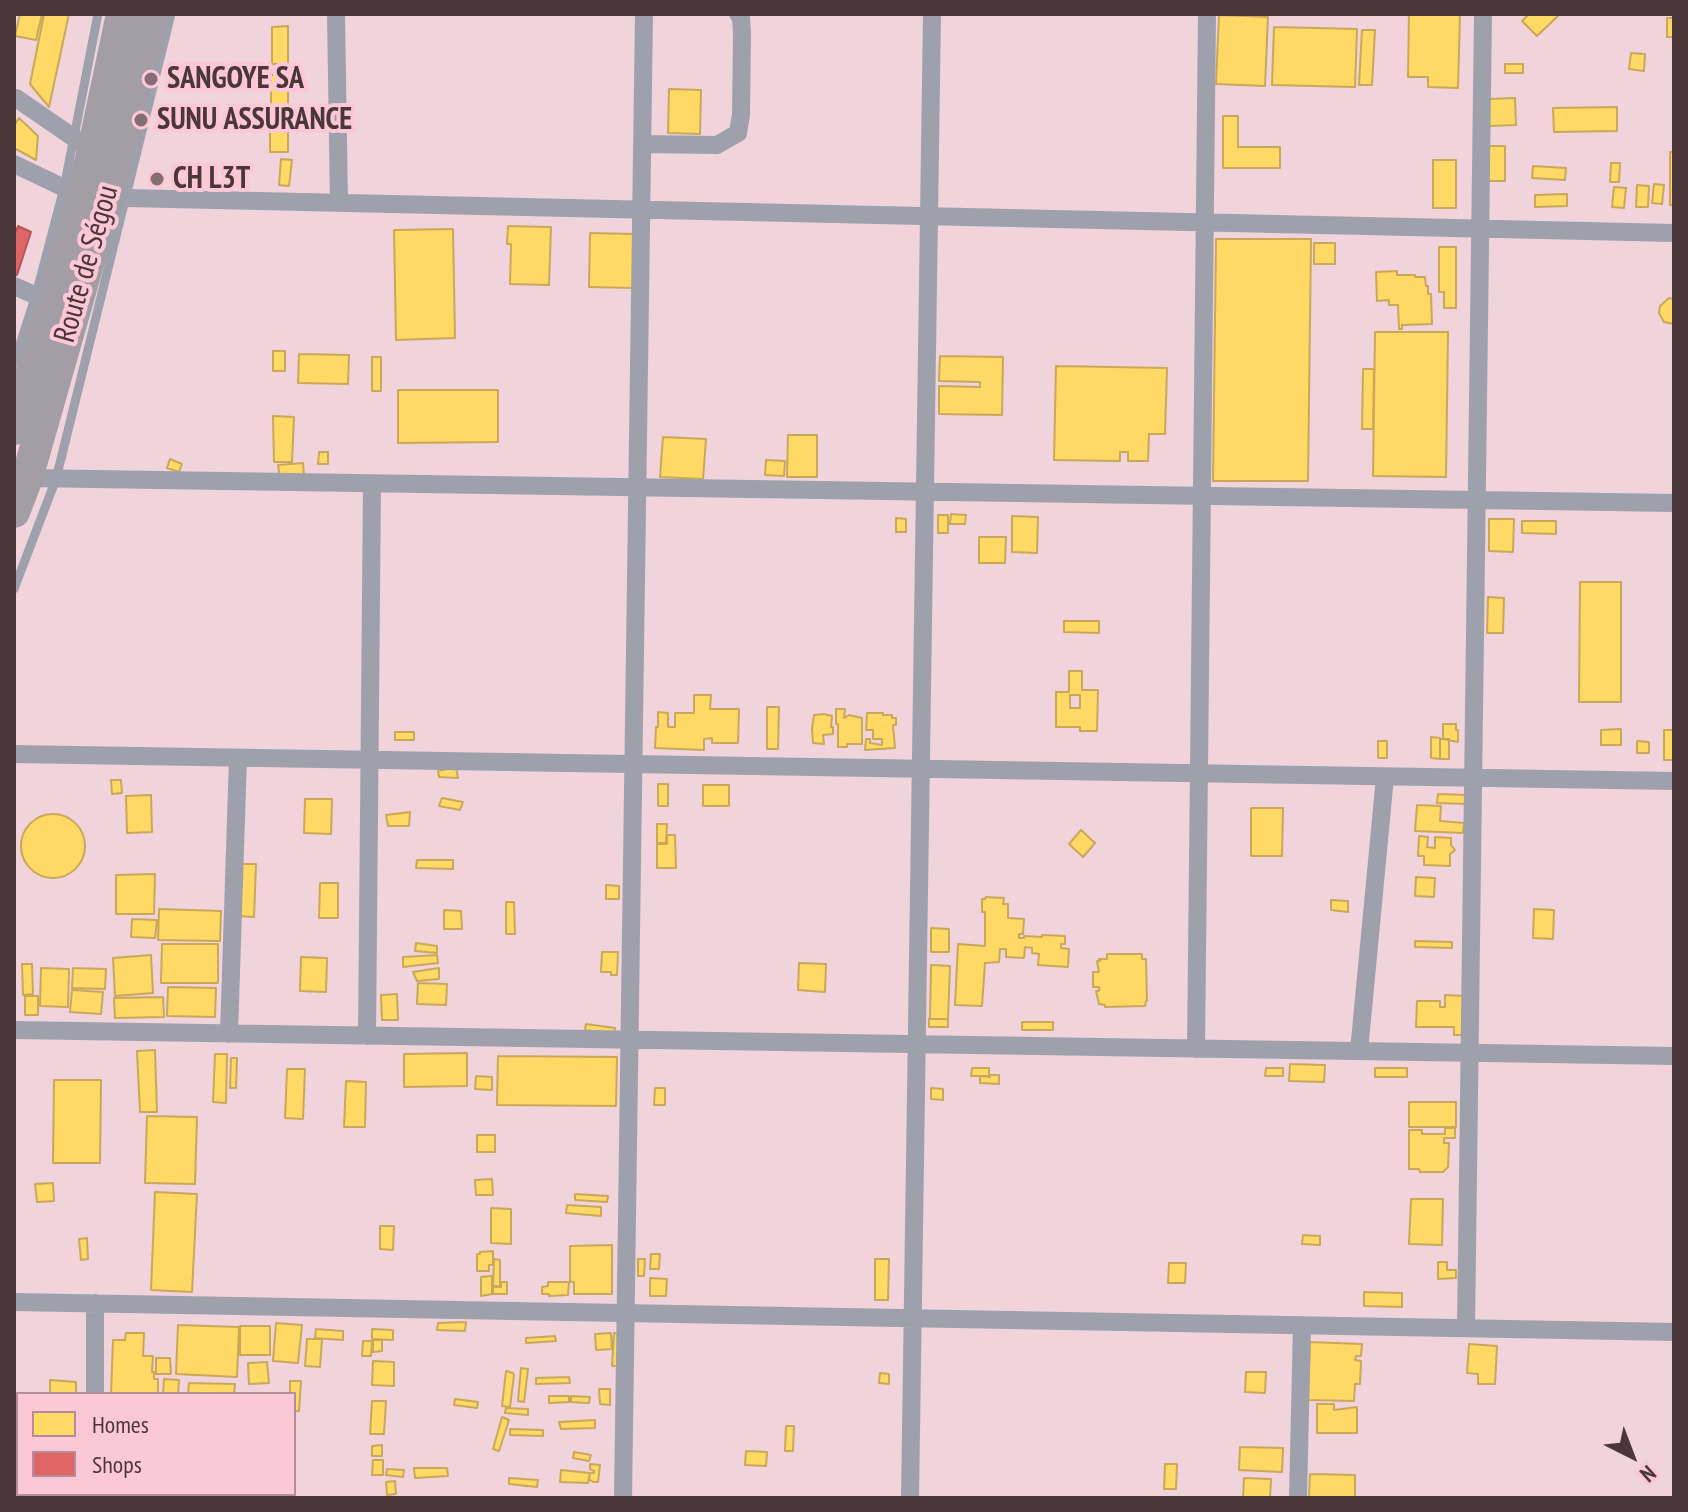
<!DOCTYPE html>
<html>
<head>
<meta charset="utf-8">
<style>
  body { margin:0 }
  #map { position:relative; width:1688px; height:1512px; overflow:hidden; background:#f0d3db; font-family:"PT Sans Narrow",sans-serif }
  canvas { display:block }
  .frame { position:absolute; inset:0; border:16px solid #4b363c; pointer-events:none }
  .legend { position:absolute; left:16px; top:1392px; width:280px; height:104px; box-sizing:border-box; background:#fcc7d6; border:2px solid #b58d98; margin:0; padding:10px 14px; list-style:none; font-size:24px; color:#4b363c }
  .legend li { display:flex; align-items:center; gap:16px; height:40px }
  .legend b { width:40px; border:2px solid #b58d98 }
  .north { position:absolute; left:1592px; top:1416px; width:80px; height:80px; -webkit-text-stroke:6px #fcc7d6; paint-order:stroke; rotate:138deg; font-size:22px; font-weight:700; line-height:32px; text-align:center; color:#4b363c }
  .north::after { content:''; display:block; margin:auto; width:28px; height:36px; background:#4b363c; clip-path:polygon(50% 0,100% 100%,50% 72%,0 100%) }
</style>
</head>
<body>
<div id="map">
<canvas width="1688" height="1512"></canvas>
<div class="frame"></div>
<ul class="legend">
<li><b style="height:22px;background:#ffd966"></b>Homes</li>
<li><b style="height:22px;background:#e06666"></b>Shops</li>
</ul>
<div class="north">N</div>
</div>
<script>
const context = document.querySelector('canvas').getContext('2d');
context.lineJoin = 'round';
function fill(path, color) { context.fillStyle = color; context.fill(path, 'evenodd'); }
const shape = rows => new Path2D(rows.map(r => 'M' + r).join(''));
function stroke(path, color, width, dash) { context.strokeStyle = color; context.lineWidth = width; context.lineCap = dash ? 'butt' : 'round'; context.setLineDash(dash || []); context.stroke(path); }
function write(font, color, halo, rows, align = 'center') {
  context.font = font + ' "PT Sans Narrow",sans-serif'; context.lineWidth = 8; context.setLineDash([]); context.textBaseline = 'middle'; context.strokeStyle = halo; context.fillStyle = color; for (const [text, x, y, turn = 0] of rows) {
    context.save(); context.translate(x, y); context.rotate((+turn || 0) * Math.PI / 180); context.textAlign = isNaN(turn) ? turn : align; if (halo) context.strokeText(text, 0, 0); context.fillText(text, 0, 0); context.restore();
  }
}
const homes = shape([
  [20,14,42,14,36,40,15,36,20,14],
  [44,14,69,14,49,107,30,84,44,14],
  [1409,14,1460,14,1458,88,1428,87,1428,77,1408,77,1409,14],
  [1529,14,1560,14,1537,36,1522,21,1529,14],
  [1219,15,1268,17,1265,86,1216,84,1219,15],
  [1667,18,1674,18,1674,37,1667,37,1667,18],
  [288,26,288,64,272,64,272,27,288,26],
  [1274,27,1357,29,1355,87,1272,85,1274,27],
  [1362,30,1375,30,1372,85,1359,85,1362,30],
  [1631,53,1645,54,1644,71,1629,69,1631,53],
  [1505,64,1523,64,1523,73,1505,73,1505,64],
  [271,75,288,75,288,110,271,110,271,75],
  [669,89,701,90,700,134,668,133,669,89],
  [1515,98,1516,125,1489,126,1488,99,1515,98],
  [1617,107,1617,131,1554,132,1553,108,1617,107],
  [1223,116,1238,116,1238,147,1280,147,1280,168,1223,168,1223,116],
  [19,118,38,136,36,160,14,148,14,126,19,118],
  [270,119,288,119,288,152,270,152,270,119],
  [1486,146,1505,146,1505,181,1486,181,1486,146],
  [1670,152,1674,152,1674,205,1670,205,1670,152],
  [281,159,292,160,289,186,279,185,281,159],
  [1433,160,1456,160,1456,208,1433,208,1433,160],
  [1611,163,1620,163,1619,182,1610,182,1611,163],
  [1533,166,1566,168,1565,180,1532,178,1533,166],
  [1654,184,1664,185,1662,204,1652,203,1654,184],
  [1637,185,1649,186,1648,207,1636,207,1637,185],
  [1614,187,1626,188,1624,208,1612,207,1614,187],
  [1567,194,1567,206,1535,207,1535,195,1567,194],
  [508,226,551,227,549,285,510,284,511,244,507,244,508,226],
  [453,229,455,338,396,340,394,230,453,229],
  [590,233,633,234,633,288,589,287,590,233],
  [1216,239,1311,239,1308,481,1213,481,1216,239],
  [1314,243,1335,243,1335,264,1314,264,1314,243],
  [1439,247,1456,247,1456,308,1444,308,1444,292,1439,292,1439,247],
  [1397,271,1397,275,1415,275,1415,277,1425,277,1426,286,1428,286,1428,294,1431,294,1432,324,1402,325,1402,329,1399,329,1398,305,1389,305,1389,300,1377,301,1376,272,1397,271],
  [1669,298,1674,299,1674,324,1664,322,1659,313,1660,306,1669,298],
  [1375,332,1448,332,1446,477,1373,476,1375,332],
  [273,351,285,351,285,371,273,371,273,351],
  [299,354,349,355,348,384,298,383,299,354],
  [940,356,1003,357,1002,415,939,414,939,386,980,387,980,382,939,381,940,356],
  [372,357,381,357,381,391,372,391,372,357],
  [1056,366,1167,368,1165,434,1149,434,1148,461,1128,461,1128,452,1120,452,1120,461,1054,460,1056,366],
  [1363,369,1374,369,1373,429,1362,429,1363,369],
  [398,390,498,390,498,442,398,443,398,390],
  [273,416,294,417,292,462,274,462,273,416],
  [788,435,817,435,817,477,787,477,788,435],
  [663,437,706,439,703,479,660,477,663,437],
  [319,452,328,452,328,464,318,464,319,452],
  [170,459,182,464,179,472,167,468,170,459],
  [766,460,785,461,784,476,765,475,766,460],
  [303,463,304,476,280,478,278,465,303,463],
  [951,514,966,515,965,524,950,524,951,514],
  [938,515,948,515,948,533,938,533,938,515],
  [1012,516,1038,517,1037,553,1012,552,1012,516],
  [896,518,906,519,906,532,896,532,896,518],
  [1489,519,1514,519,1513,552,1489,551,1489,519],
  [1522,521,1556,521,1556,534,1522,533,1522,521],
  [979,537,1006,537,1005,563,979,563,979,537],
  [1580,582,1621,582,1621,702,1579,702,1580,582],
  [1488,597,1504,598,1503,633,1487,633,1488,597],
  [1064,621,1099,621,1099,633,1064,632,1064,621],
  [1069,671,1082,671,1082,690,1098,690,1097,731,1080,731,1080,727,1056,727,1056,692,1069,692,1069,671],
  [1070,695,1080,695,1080,708,1070,708,1070,695],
  [694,695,711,695,710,709,739,709,738,743,712,743,712,738,704,739,704,750,655,748,656,727,658,727,658,712,668,713,668,727,675,727,675,713,694,713,694,695],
  [767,707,779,707,778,749,767,749,767,707],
  [836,709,845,709,844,718,849,715,862,718,862,744,847,744,847,747,838,747,838,724,836,724,836,709],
  [867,713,883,713,883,715,892,715,892,718,896,718,896,725,893,725,895,748,865,750,866,739,870,739,870,743,882,745,882,739,873,739,873,730,866,730,867,713],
  [824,714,832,716,831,727,833,727,833,734,823,735,824,744,813,743,812,729,814,715,824,714],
  [1443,724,1456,724,1456,730,1458,730,1458,742,1443,739,1443,724],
  [1621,729,1621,745,1601,745,1601,730,1621,729],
  [1664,730,1674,730,1674,760,1664,760,1664,730],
  [395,732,414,732,414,740,395,740,395,732],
  [1431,737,1440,738,1440,759,1431,758,1431,737],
  [1440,739,1449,739,1449,759,1440,759,1440,739],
  [1378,741,1387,741,1387,758,1378,758,1378,741],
  [1637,741,1649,742,1649,753,1637,753,1637,741],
  [456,767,458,778,439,777,438,771,456,767],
  [111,780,121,780,122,793,112,794,111,780],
  [658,784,668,784,668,806,658,806,658,784],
  [703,785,729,785,729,806,703,806,703,785],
  [1438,794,1467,795,1466,804,1437,803,1438,794],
  [151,795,152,832,127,833,126,796,151,795],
  [442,798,463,802,460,810,439,806,442,798],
  [305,799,332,799,331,834,304,833,305,799],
  [1417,805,1441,806,1440,821,1464,823,1463,833,1415,831,1417,805],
  [1251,808,1283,808,1282,856,1251,856,1251,808],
  [410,812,409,826,388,826,386,815,410,812],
  '21 846a32 32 0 1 1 64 0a32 32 0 1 1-64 0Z',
  [657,824,667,824,666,843,657,843,657,824],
  [1081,830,1095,843,1083,857,1069,844,1081,830],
  [667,835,675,835,676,868,657,868,657,844,667,844,667,835],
  [1419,836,1428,837,1427,847,1435,848,1435,837,1451,838,1451,845,1455,850,1450,854,1450,866,1424,865,1424,856,1418,856,1419,836],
  [417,860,453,860,453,869,416,868,417,860],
  [240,864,256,864,254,917,238,916,240,864],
  [155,874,154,914,116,914,116,875,155,874],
  [1416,877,1435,878,1434,897,1415,896,1416,877],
  [320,883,338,883,338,918,319,918,320,883],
  [606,885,619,886,619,899,606,899,606,885],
  [986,897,1004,898,1003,904,1008,904,1008,918,1024,919,1023,934,1019,934,1019,938,1024,938,1024,936,1042,937,1042,935,1065,936,1065,944,1061,944,1061,948,1069,949,1068,967,1038,965,1039,954,1032,953,1032,948,1025,947,1024,958,1006,957,1006,949,1000,949,999,962,985,963,982,1006,955,1005,958,944,985,946,985,912,982,912,982,899,985,899,986,897],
  [1331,900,1348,901,1348,912,1331,910,1331,900],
  [506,902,514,902,515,934,506,934,506,902],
  [159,909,221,911,220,941,158,940,159,909],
  [1534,909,1554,910,1553,939,1533,938,1534,909],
  [444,910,461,911,462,929,444,929,444,910],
  [132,919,157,920,155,938,131,937,132,919],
  [931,928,949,929,949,952,931,952,931,928],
  [1415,941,1452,942,1452,948,1415,947,1415,941],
  [416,943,437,946,437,953,415,951,416,943],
  [162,944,218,944,218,983,161,983,162,944],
  [602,952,618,952,617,975,611,975,611,972,601,972,602,952],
  [1107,954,1142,954,1142,959,1146,959,1147,1001,1146,1001,1145,1006,1105,1007,1105,1005,1099,1004,1096,991,1099,991,1099,987,1093,987,1093,972,1099,972,1097,961,1100,961,1099,959,1107,959,1107,954],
  [151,955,153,993,115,996,113,958,151,955],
  [437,955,438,963,403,967,403,957,437,955],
  [301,957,327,958,326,992,300,991,301,957],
  [799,963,826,964,825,992,798,990,799,963],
  [22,964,32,964,33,994,23,995,22,964],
  [931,965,950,966,948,1019,930,1019,931,965],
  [41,968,69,969,68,1007,40,1006,41,968],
  [73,968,106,969,105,989,72,988,73,968],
  [439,968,439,979,417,981,413,972,439,968],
  [418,983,447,984,446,1005,417,1004,418,983],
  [168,987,216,988,215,1017,167,1016,168,987],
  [72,990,103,992,101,1014,70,1012,72,990],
  [397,994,398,1020,382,1020,381,995,397,994],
  [1445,995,1464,996,1463,1035,1454,1035,1454,1027,1416,1027,1417,1001,1440,1001,1440,1007,1445,1007,1445,995],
  [25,996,38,996,38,1015,25,1015,25,996],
  [163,997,164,1017,115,1018,114,998,163,997],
  [929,1019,948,1019,948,1027,929,1027,929,1019],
  [1022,1022,1053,1022,1053,1030,1022,1030,1022,1022],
  [586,1024,615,1028,614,1034,585,1030,586,1024],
  [155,1050,157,1112,140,1112,137,1051,155,1050],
  [467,1053,467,1086,404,1087,404,1054,467,1053],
  [215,1054,227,1054,226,1103,213,1102,215,1054],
  [498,1056,617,1057,616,1106,497,1105,498,1056],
  [231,1058,237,1058,236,1088,230,1088,231,1058],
  [1290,1064,1325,1065,1324,1082,1289,1081,1290,1064],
  [972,1068,989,1068,989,1076,971,1076,972,1068],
  [1266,1068,1283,1068,1283,1076,1265,1076,1266,1068],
  [1375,1068,1407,1068,1407,1077,1375,1077,1375,1068],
  [287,1069,305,1069,303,1119,285,1118,287,1069],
  [990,1075,999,1075,999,1084,980,1083,980,1076,990,1077,990,1075],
  [476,1076,492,1077,492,1090,475,1089,476,1076],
  [54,1080,101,1080,100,1163,53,1163,54,1080],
  [346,1081,366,1082,365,1127,344,1127,346,1081],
  [655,1088,665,1088,665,1105,654,1105,655,1088],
  [931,1088,943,1089,943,1100,931,1099,931,1088],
  [1409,1102,1456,1102,1456,1127,1409,1127,1409,1102],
  [147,1116,197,1117,195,1184,145,1183,147,1116],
  [1445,1128,1455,1128,1455,1138,1444,1138,1444,1143,1449,1143,1448,1167,1443,1172,1420,1172,1419,1169,1409,1169,1409,1130,1422,1130,1422,1134,1445,1134,1445,1128],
  [477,1135,495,1135,495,1152,477,1152,477,1135],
  [492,1179,493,1195,476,1195,475,1180,492,1179],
  [53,1183,54,1201,37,1202,35,1184,53,1183],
  [155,1192,197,1194,192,1292,151,1290,155,1192],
  [575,1194,608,1196,607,1202,575,1200,575,1194],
  [1411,1199,1443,1199,1442,1245,1409,1244,1411,1199],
  [567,1205,601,1207,601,1216,566,1213,567,1205],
  [491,1208,511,1209,511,1244,491,1243,491,1208],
  [380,1226,394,1226,393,1250,380,1249,380,1226],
  [1303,1235,1320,1236,1320,1245,1302,1244,1303,1235],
  [87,1238,88,1259,81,1260,79,1239,87,1238],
  [612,1245,612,1294,574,1294,574,1282,570,1282,570,1246,612,1245],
  [493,1251,493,1265,489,1265,489,1271,477,1271,477,1254,480,1254,480,1252,493,1251],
  [651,1254,660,1254,659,1269,650,1269,651,1254],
  [494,1259,500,1260,500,1286,493,1286,494,1259],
  [638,1259,645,1259,644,1276,638,1276,638,1259],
  [875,1259,889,1259,888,1300,875,1300,875,1259],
  [1438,1262,1447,1262,1447,1270,1456,1270,1456,1278,1438,1279,1438,1262],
  [1169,1263,1186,1263,1185,1283,1168,1283,1169,1263],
  [492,1276,492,1294,481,1296,481,1277,492,1276],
  [650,1278,667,1279,666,1296,650,1296,650,1278],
  [501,1282,507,1282,507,1294,493,1294,493,1287,501,1287,501,1282],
  [548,1282,569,1282,568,1295,549,1296,549,1294,542,1294,542,1287,548,1286,548,1282],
  [1364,1292,1402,1293,1402,1307,1364,1306,1364,1292],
  [466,1322,465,1331,437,1330,438,1323,466,1322],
  [276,1323,302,1325,298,1363,273,1361,276,1323],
  [178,1325,239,1327,237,1377,176,1374,178,1325],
  [240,1326,270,1326,270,1355,240,1355,240,1326],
  [316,1329,343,1331,343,1340,315,1338,316,1329],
  [372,1329,393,1330,393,1340,372,1339,372,1329],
  [126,1333,144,1333,143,1356,153,1356,152,1372,154,1372,154,1379,158,1379,158,1393,111,1394,113,1340,125,1340,126,1333],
  [611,1333,612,1349,596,1350,595,1334,611,1333],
  [614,1333,620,1334,618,1366,612,1366,614,1333],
  [555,1336,556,1341,526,1343,526,1338,555,1336],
  [307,1339,322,1339,320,1367,305,1366,307,1339],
  [373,1340,382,1340,382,1351,373,1352,373,1340],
  [363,1341,372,1341,371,1356,362,1356,363,1341],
  [1310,1342,1362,1344,1361,1356,1356,1356,1355,1360,1361,1361,1360,1384,1355,1384,1354,1401,1308,1400,1310,1342],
  [1469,1344,1497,1346,1495,1384,1478,1384,1478,1374,1467,1373,1469,1344],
  [156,1358,170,1358,171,1374,156,1374,156,1358],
  [373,1361,394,1362,394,1386,372,1385,373,1361],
  [267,1362,269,1383,249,1384,248,1363,267,1362],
  [521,1368,528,1369,524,1402,518,1401,521,1368],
  [506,1371,513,1373,514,1375,510,1407,502,1406,506,1371],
  [1246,1372,1266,1372,1265,1393,1245,1392,1246,1372],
  [880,1373,889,1374,889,1384,879,1383,880,1373],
  [569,1377,570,1383,536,1384,536,1378,569,1377],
  [164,1379,179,1380,178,1394,163,1394,164,1379],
  [50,1380,76,1382,76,1394,50,1394,50,1380],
  [290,1381,301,1381,299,1411,294,1411,294,1394,290,1394,290,1381],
  [189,1383,235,1384,234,1394,188,1394,189,1383],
  [599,1389,610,1389,610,1405,600,1404,599,1389],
  [549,1396,569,1396,569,1402,549,1403,549,1396],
  [571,1396,590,1397,589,1403,571,1402,571,1396],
  [455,1399,478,1402,477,1408,454,1405,455,1399],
  [372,1401,386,1401,384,1434,370,1434,372,1401],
  [1317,1404,1334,1404,1334,1410,1357,1407,1357,1433,1317,1433,1317,1404],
  [506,1408,528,1409,528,1415,505,1413,506,1408],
  [502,1417,509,1420,499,1451,493,1449,502,1417],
  [595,1420,595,1428,561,1429,559,1422,595,1420],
  [786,1426,794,1426,793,1451,785,1451,786,1426],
  [510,1429,543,1430,543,1436,510,1435,510,1429],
  [382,1445,382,1456,372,1456,372,1446,382,1445],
  [1240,1447,1283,1448,1282,1472,1239,1470,1240,1447],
  [746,1451,767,1452,766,1466,745,1465,746,1451],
  [574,1452,591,1455,589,1461,573,1458,574,1452],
  [373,1460,383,1460,383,1475,372,1475,373,1460],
  [590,1464,600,1465,598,1482,593,1482,589,1479,590,1473,594,1473,594,1471,590,1469,590,1464],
  [1165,1464,1177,1464,1176,1489,1164,1489,1165,1464],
  [414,1468,447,1468,448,1476,415,1478,414,1468],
  [387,1469,404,1470,403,1477,386,1475,387,1469],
  [561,1470,590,1473,588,1483,560,1482,561,1470],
  [1310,1474,1355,1475,1355,1498,1309,1498,1310,1474],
  [509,1478,538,1480,537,1487,509,1484,509,1478],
  [1244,1478,1271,1479,1270,1498,1243,1498,1244,1478],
  [395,1481,396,1494,387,1495,386,1482,395,1481],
  [167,1494,195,1494,195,1498,166,1498,167,1494]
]);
fill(homes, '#ffd966');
stroke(homes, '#c9a859', 2);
const shops = shape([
  [18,226,31,232,17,275,14,274,14,230,16,231,18,226]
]);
fill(shops, '#e06666');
stroke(shops, '#b35859', 2);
stroke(shape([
  [14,363,36,295,64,188,98,14],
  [14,589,56,479,171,14]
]), '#9ea1ab', 9);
stroke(shape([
  [336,14,339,203],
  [16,98,93,151],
  [643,144,717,145,738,133,741,114,742,35,741,17,738,14],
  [14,164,81,196],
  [126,198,1674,233],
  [14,286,53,303],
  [27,478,1674,503],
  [14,754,1674,781],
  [14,1030,1674,1056],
  [229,1034,238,758],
  [367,1036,372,484],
  [1196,1049,1207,14],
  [1359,1051,1385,777],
  [14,1302,1674,1332],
  [95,1303,95,1394],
  [1466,1328,1483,14],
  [14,1449,18,1448],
  [95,1494,95,1498],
  [623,1498,644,14],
  [910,1498,932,14],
  [1298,1498,1302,1325]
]), '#9ea1ab', 18);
stroke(shape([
  [14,429,53,303,93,151,122,14],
  [14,512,27,478,107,197,152,14]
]), '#a39da5', 32);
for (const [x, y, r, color] of [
  [151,79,8,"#856d74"],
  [141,120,8,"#856d74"],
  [157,179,8,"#856d74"]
]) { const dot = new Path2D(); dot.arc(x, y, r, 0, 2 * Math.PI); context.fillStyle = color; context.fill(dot); stroke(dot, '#fcc7d6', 3); }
write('bold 30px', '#4b363c', '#fcc7d6', [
  ["SANGOYE SA",167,79],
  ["SUNU ASSURANCE",157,120],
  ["CH L3T",173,179]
], 'left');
write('30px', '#4b363c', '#fcc7d6', [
  ["Route de Ségou",87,264,-74]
]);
</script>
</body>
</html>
